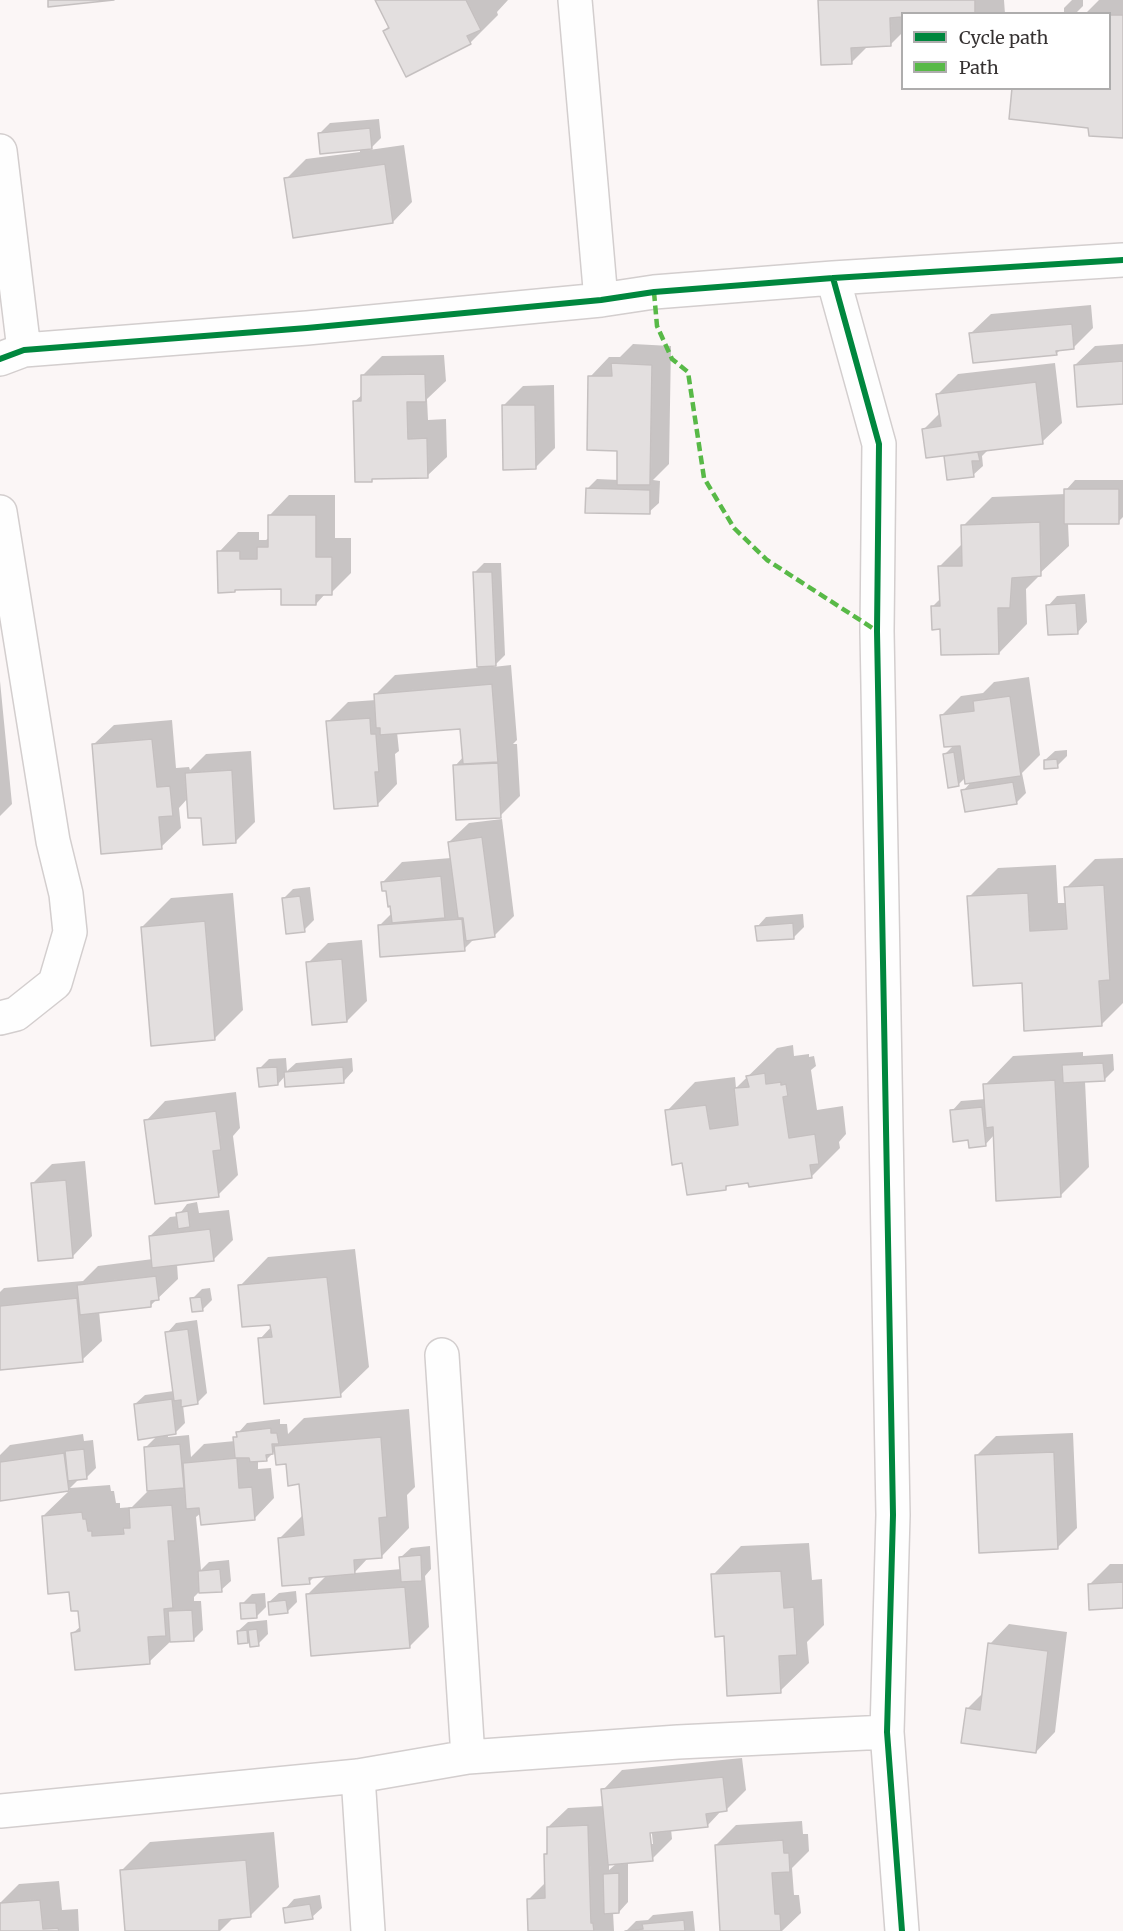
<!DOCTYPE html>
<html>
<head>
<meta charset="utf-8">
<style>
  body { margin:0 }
  #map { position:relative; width:1123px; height:1931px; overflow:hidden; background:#fbf6f6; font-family:Merriweather,serif }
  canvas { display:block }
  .legend { position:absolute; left:901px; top:12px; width:210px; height:78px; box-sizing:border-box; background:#fff; border:2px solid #aeadad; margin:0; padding:8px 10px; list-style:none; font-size:18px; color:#353131 }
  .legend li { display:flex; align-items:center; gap:12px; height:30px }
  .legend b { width:30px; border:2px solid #aeadad }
</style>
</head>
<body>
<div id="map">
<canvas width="1123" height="1931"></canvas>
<ul class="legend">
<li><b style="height:8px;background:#00873e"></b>Cycle path</li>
<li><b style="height:8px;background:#58b947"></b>Path</li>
</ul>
</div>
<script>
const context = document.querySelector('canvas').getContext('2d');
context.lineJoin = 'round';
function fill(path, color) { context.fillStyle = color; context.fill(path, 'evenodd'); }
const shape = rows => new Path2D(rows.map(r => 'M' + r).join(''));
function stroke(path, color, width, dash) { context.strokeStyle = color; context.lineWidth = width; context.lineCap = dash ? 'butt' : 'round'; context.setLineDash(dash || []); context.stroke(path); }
fill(shape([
  [376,0,508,0,497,12,498,15,470,43,384,31,389,26],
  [819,0,1004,0,1005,14,902,14,902,33,891,44,868,46,852,62],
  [1072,0,1083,0,1083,6,1075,14,1064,14,1064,8],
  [1099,0,1123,0,1123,136,1090,127,1110,88,1110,14,1085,14],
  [379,119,381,138,369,150,404,145,412,202,393,222,286,179,306,159,360,152,360,149,320,133,330,123],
  [1091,305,1093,328,1073,348,1061,349,1056,354,971,333,991,314],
  [633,344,671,346,669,464,653,480,660,481,659,503,649,512,587,489,597,479,619,480,619,449,590,377,609,357,620,357],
  [1123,344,1123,402,1075,365,1095,346],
  [444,355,446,381,427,399,428,420,446,419,447,457,427,476,374,478,372,480,354,402,363,394,362,376,382,356],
  [1055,363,1062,423,1042,442,989,449,982,456,983,466,973,475,945,457,948,454,924,429,940,413,938,394,958,374],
  [554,385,555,448,536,467,503,406,523,386],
  [1075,480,1123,480,1123,517,1118,522,1068,523,1069,546,1039,574,1038,577,1026,589,1027,624,999,653,941,627,932,607,941,598,940,566,963,543,963,526,992,497,1066,494,1066,490],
  [289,495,335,495,335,538,351,538,351,573,331,593,326,593,316,604,282,588,237,588,234,591,219,552,238,532,259,532,259,540,266,540,270,537,270,515],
  [484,563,501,563,505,655,493,667,511,665,517,740,513,744,517,744,520,796,500,816,455,766,464,756,462,727,397,732,399,751,395,754,397,784,378,804,328,722,348,702,376,700,376,694,395,675,478,668,474,573],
  [1085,594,1087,622,1078,632,1048,606,1057,596],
  [1029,677,1040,755,1022,773,1026,793,1016,803,963,791,972,781,966,777,958,785,945,754,954,745,941,716,961,696,983,693,994,682],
  [0,681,12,804,0,816],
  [172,720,176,768,189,767,190,770,206,754,251,751,255,822,235,842,202,816,188,798,179,808,181,828,161,847,94,744,114,725],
  [1067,750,1067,756,1057,766,1045,760,1055,751],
  [502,819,514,916,495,935,475,938,464,949,379,926,392,913,387,889,383,882,402,862,451,858,449,842,469,823],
  [1123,858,1123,1003,1101,1025,1023,982,969,897,998,868,1056,865,1058,903,1067,903,1066,888,1095,859],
  [310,887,314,920,304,930,283,899,293,889],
  [233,893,243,1010,214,1039,142,927,171,898],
  [803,914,804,927,794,937,757,927,766,917],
  [362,940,367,1001,347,1021,308,963,328,943],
  [793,1045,794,1056,809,1054,809,1057,814,1056,816,1066,811,1070,817,1110,843,1106,846,1134,839,1142,840,1148,811,1177,730,1184,725,1188,684,1162,667,1111,695,1082,735,1077,736,1088,777,1048],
  [1083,1052,1083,1056,1113,1054,1114,1070,1104,1080,1085,1081,1089,1167,1061,1195,994,1135,985,1145,969,1138,952,1111,961,1101,986,1099,985,1085,1013,1056],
  [286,1058,287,1071,296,1063,352,1058,353,1071,344,1081,286,1075,278,1084,259,1069,269,1059],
  [236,1092,240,1128,233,1136,238,1175,218,1195,146,1121,165,1101],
  [85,1161,92,1236,73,1256,33,1183,52,1164],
  [197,1202,199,1213,229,1210,233,1240,213,1260,177,1264,178,1279,150,1306,99,1311,102,1341,82,1360,0,1368,0,1292,4,1288,83,1281,98,1266,153,1259,150,1236,170,1217,178,1216,187,1204],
  [355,1249,369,1367,340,1395,260,1339,272,1326,240,1286,268,1257],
  [210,1288,212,1300,202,1310,192,1299,202,1289],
  [197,1320,207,1393,197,1403,183,1405,185,1423,175,1433,168,1434,168,1437,189,1435,191,1457,204,1444,235,1441,238,1433,247,1423,280,1419,280,1424,287,1424,288,1434,304,1418,409,1409,415,1487,407,1495,409,1528,381,1557,369,1557,354,1573,402,1569,401,1557,411,1548,430,1546,431,1569,425,1576,429,1627,409,1647,307,1595,328,1574,316,1575,309,1582,280,1538,303,1515,301,1482,276,1450,266,1460,258,1460,258,1469,271,1468,274,1498,255,1518,201,1513,196,1517,201,1570,209,1562,229,1560,231,1581,221,1590,199,1592,194,1597,194,1601,201,1601,203,1630,193,1640,171,1641,149,1662,73,1633,81,1626,79,1609,71,1591,43,1516,70,1490,0,1500,0,1455,10,1445,83,1434,84,1441,93,1440,96,1468,86,1478,80,1478,70,1488,110,1485,111,1491,114,1491,116,1503,120,1503,120,1508,132,1507,149,1490,145,1448,157,1436,135,1404,145,1395,174,1391,167,1333,176,1323],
  [1073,1433,1077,1528,1057,1548,976,1456,996,1436],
  [809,1543,812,1580,822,1579,824,1625,807,1642,809,1663,780,1691,726,1635,713,1575,741,1546],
  [1110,1564,1123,1564,1123,1607,1090,1584],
  [296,1591,297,1602,287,1612,269,1602,279,1593],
  [265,1593,266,1607,256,1617,242,1604,252,1594],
  [267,1620,268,1634,258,1644,249,1640,247,1642,238,1631,248,1622],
  [1009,1624,1067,1632,1055,1732,1036,1752,967,1709,983,1693,990,1644],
  [742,1758,746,1790,726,1810,722,1810,707,1826,671,1829,672,1839,652,1859,628,1862,628,1902,619,1912,613,1912,614,1931,530,1931,529,1899,546,1882,545,1854,549,1851,548,1827,568,1808,604,1806,603,1790,622,1770],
  [648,1825,651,1825,653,1844,650,1844],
  [609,1863,617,1863,609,1870],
  [802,1821,803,1834,808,1834,809,1851,792,1868,794,1895,799,1895,801,1913,782,1931,722,1931,716,1845,736,1825],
  [274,1832,279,1887,250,1916,234,1917,220,1931,126,1931,122,1870,150,1842],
  [59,1881,62,1910,78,1909,79,1931,0,1931,0,1903,19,1884],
  [320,1895,322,1908,312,1917,285,1909,294,1899],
  [693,1911,695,1931,626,1931,636,1921,648,1920,653,1915]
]), '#0003');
const building = shape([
  [48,0,114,0,48,7,48,0],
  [375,0,466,0,481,30,467,36,471,44,406,77,383,31,389,28,375,0],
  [818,0,975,0,975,14,902,14,902,17,890,18,891,46,851,48,852,64,821,65,818,0],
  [1110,15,1123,15,1123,138,1089,136,1088,128,1009,119,1012,88,1110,88,1110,15],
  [370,128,372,149,320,154,318,133,370,128],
  [385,164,393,223,293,238,284,178,385,164],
  [1072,324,1074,349,1056,351,1057,355,973,363,969,333,1072,324],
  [1123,361,1123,404,1077,407,1074,365,1123,361],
  [611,363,652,365,650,485,617,485,617,451,587,450,588,376,612,376,611,363],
  [425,374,426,402,407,402,408,439,427,438,428,478,372,479,372,482,355,482,353,401,361,401,361,375,425,374],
  [1036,382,1043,444,926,458,922,429,941,426,936,394,1036,382],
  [502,405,535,405,536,469,503,470,502,405],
  [978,452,980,461,972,461,974,477,947,480,944,456,978,452],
  [586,488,650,490,650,514,585,513,586,488],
  [1064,489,1119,489,1119,524,1064,524,1064,489],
  [268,515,316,515,316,557,332,557,332,595,316,595,316,605,281,605,281,589,235,590,235,592,218,593,217,551,240,551,240,559,257,559,257,547,268,547,268,515],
  [1040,522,1041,576,1012,578,1010,608,998,608,999,654,941,655,940,629,932,630,931,606,940,606,938,566,962,566,961,525,1040,522],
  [473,572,492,572,496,666,477,667,473,572],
  [1076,603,1078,634,1048,635,1046,605,1076,603],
  [492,684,498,762,463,764,460,729,380,735,380,728,376,728,374,694,492,684],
  [1010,696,1021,776,965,784,960,746,944,747,940,715,974,711,973,701,1010,696],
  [370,718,371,734,376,734,379,772,375,772,378,806,334,809,326,721,370,718],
  [152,739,157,787,170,786,173,816,159,817,162,849,101,854,92,744,152,739],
  [954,752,959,786,948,788,943,754,954,752],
  [1057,759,1058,768,1044,769,1044,760,1057,759],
  [498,763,501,818,456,820,453,765,498,763],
  [232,770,236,843,203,845,201,818,188,818,185,773,232,770],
  [1013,782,1017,804,965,812,961,790,1013,782],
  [482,837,495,937,466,941,463,918,458,918,448,842,482,837],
  [441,876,445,918,392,923,390,906,388,907,386,891,382,891,381,882,441,876],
  [1104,885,1110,980,1099,981,1102,1026,1024,1031,1022,983,973,986,967,896,1028,893,1030,931,1067,929,1064,887,1104,885],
  [300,896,305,932,286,934,282,898,300,896],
  [462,919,465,951,380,957,378,925,462,919],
  [205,921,215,1040,151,1046,141,927,205,921],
  [793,923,794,939,757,941,755,926,793,923],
  [342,959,347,1022,312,1025,306,962,342,959],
  [1103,1063,1105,1081,1063,1083,1062,1065,1103,1063],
  [277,1067,278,1085,259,1087,257,1068,277,1067],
  [343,1067,344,1083,285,1087,284,1072,343,1067],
  [765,1073,766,1084,781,1082,781,1085,786,1084,788,1096,783,1097,789,1138,815,1134,819,1164,810,1165,812,1178,749,1187,748,1183,726,1186,726,1190,687,1195,682,1163,672,1165,665,1110,706,1105,710,1129,738,1125,734,1088,749,1087,746,1076,765,1073],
  [1055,1080,1061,1197,996,1201,993,1127,986,1128,983,1084,1055,1080],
  [982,1107,986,1146,969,1148,968,1140,953,1142,950,1110,982,1107],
  [216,1111,221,1150,213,1151,219,1197,155,1204,144,1120,216,1111],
  [66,1180,73,1258,38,1261,31,1183,66,1180],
  [188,1211,190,1227,178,1229,176,1213,188,1211],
  [210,1229,214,1261,152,1268,149,1236,210,1229],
  [156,1276,159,1300,151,1301,151,1307,80,1315,77,1285,156,1276],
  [327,1277,341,1397,264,1404,258,1338,272,1337,270,1325,242,1327,238,1285,327,1277],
  [201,1297,203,1311,192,1312,190,1298,201,1297],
  [77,1298,83,1362,0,1370,0,1306,77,1298],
  [188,1329,198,1404,181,1407,181,1400,174,1401,165,1332,188,1329],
  [172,1399,176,1434,138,1440,134,1404,172,1399],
  [271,1428,271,1433,277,1433,279,1444,272,1444,273,1454,266,1455,267,1461,250,1462,249,1458,235,1458,233,1437,237,1437,236,1432,271,1428],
  [381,1437,387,1517,379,1518,382,1558,354,1560,355,1574,309,1578,310,1584,282,1586,278,1538,304,1535,299,1484,288,1486,286,1464,276,1465,274,1446,381,1437],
  [180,1444,184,1488,147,1491,144,1447,180,1444],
  [84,1449,87,1479,68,1481,65,1451,84,1449],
  [1054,1452,1058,1549,979,1553,975,1455,1054,1452],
  [64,1453,69,1491,0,1501,0,1462,64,1453],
  [237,1458,239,1488,252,1487,255,1520,201,1525,199,1508,186,1509,183,1463,237,1458],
  [172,1505,175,1541,168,1541,173,1608,164,1609,166,1636,148,1637,150,1664,75,1670,71,1633,80,1631,78,1611,71,1611,69,1592,48,1594,42,1516,82,1512,83,1519,86,1519,88,1531,92,1531,92,1536,124,1534,123,1528,130,1528,129,1508,172,1505],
  [421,1555,422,1581,401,1582,399,1557,421,1555],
  [220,1569,222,1592,199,1593,198,1571,220,1569],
  [781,1571,784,1608,794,1607,797,1655,779,1656,781,1693,727,1696,724,1636,715,1637,711,1574,781,1571],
  [1123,1582,1123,1608,1089,1610,1088,1584,1123,1582],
  [405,1587,410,1648,311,1656,306,1594,405,1587],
  [286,1600,288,1613,269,1615,268,1602,286,1600],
  [240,1603,256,1603,257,1618,241,1619,240,1603],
  [192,1610,194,1641,170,1642,168,1611,192,1610],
  [257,1629,259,1646,250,1647,248,1630,257,1629],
  [247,1630,248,1643,238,1644,237,1631,247,1630],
  [988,1643,1048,1651,1036,1753,961,1743,966,1708,980,1710,988,1643],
  [723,1777,727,1811,706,1814,708,1827,650,1833,653,1861,608,1865,601,1789,723,1777],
  [588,1825,591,1923,593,1923,594,1931,528,1931,527,1899,545,1898,544,1854,547,1854,547,1827,588,1825],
  [783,1840,784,1853,789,1853,790,1872,772,1873,775,1914,780,1914,781,1931,720,1931,715,1845,783,1840],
  [246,1860,251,1917,219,1920,219,1931,125,1931,120,1870,246,1860],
  [619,1873,619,1913,604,1914,603,1874,619,1873],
  [40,1900,43,1929,58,1928,59,1931,0,1931,0,1903,40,1900],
  [310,1904,313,1919,285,1923,283,1908,310,1904],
  [684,1920,685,1931,625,1931,643,1929,642,1924,684,1920]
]);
fill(building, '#e3dfdf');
stroke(building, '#c5c0c0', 1.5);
const street = shape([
  [575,0,601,300],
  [0,151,24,350],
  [833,278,879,444,877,631,893,1515,887,1732,902,1931],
  [0,359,24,350,307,328,601,300,654,292,833,278,1123,260],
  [0,512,53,841,66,894,70,932,55,983,16,1014,0,1018],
  [442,1355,468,1757],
  [358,1776,368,1931],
  [0,1811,358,1776,468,1757,678,1742,887,1732]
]);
stroke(street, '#d3cece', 36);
stroke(street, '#fefefe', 33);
stroke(shape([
  [654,292,657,326,672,359,688,372,704,478,734,528,767,560,877,631]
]), '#58b947', 4.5, [9, 4.5]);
stroke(shape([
  [833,278,879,444,877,631,893,1515,887,1732,902,1931],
  [0,359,24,350,307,328,601,300,654,292,833,278,1123,260]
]), '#00873e', 6);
</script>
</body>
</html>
